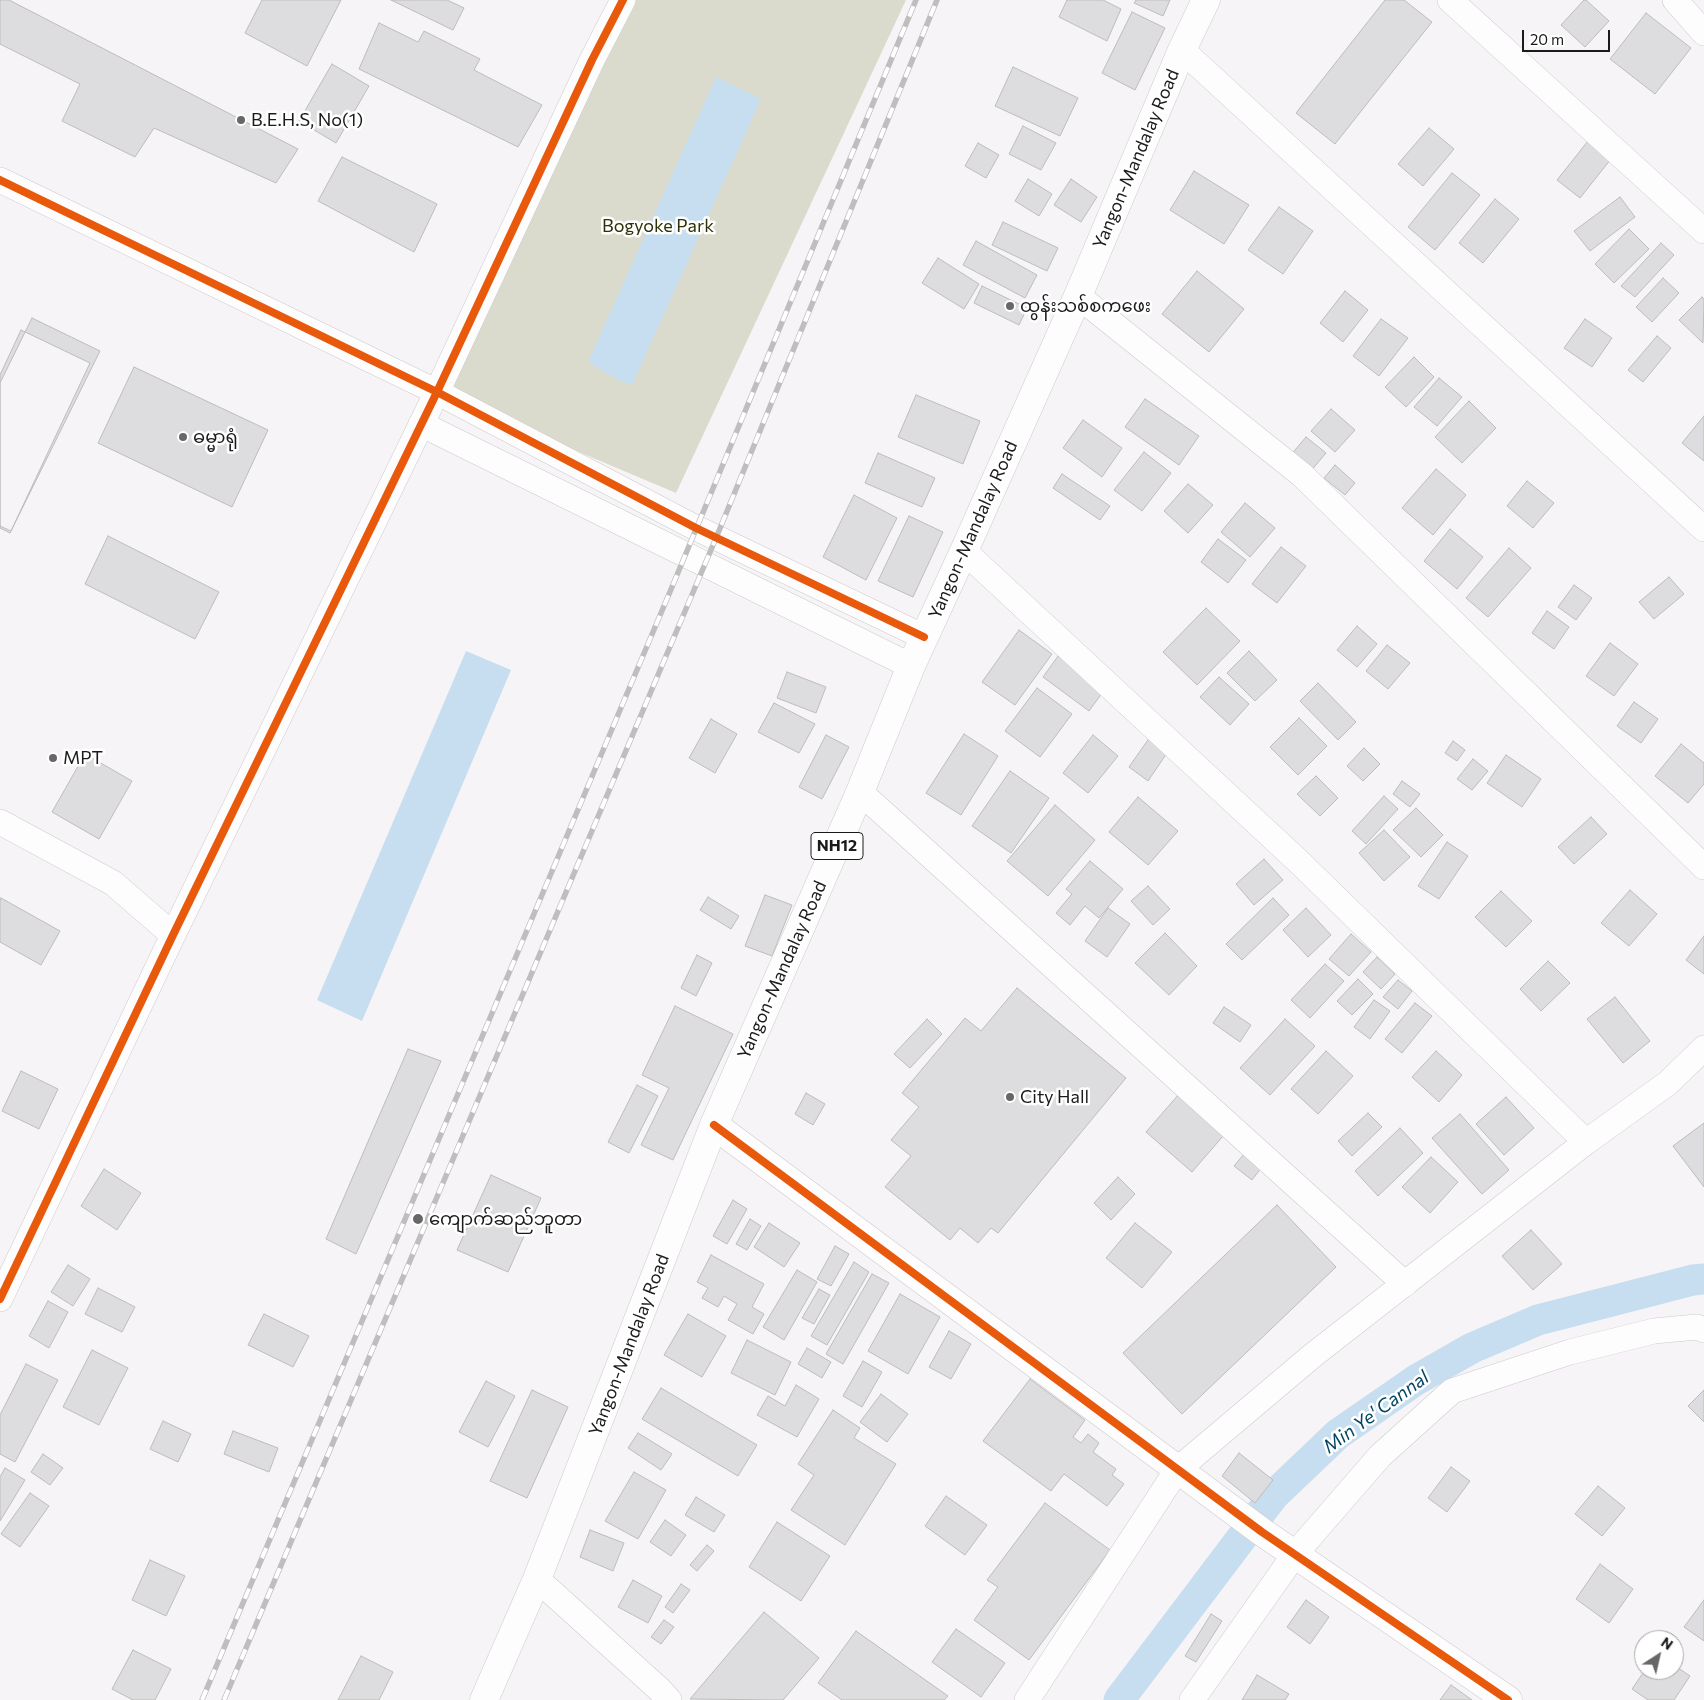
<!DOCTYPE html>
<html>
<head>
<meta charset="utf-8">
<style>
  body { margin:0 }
  #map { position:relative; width:1704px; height:1700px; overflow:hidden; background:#f6f4f6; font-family:Commissioner,sans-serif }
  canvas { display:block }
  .north { position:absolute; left:1634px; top:1630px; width:50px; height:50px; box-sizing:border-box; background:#fff; border:1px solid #a4a4a4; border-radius:50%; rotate:35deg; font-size:14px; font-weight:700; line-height:20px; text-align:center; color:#1c1b1c }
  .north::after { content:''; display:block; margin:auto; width:18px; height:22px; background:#686768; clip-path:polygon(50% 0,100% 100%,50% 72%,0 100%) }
  .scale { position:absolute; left:1522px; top:30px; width:88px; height:22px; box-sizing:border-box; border:2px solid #1c1b1c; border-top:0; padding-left:6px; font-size:15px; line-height:18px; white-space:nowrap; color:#1c1b1c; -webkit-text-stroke:4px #fff; paint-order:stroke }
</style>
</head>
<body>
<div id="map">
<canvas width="1704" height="1700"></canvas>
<div class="north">N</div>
<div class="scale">20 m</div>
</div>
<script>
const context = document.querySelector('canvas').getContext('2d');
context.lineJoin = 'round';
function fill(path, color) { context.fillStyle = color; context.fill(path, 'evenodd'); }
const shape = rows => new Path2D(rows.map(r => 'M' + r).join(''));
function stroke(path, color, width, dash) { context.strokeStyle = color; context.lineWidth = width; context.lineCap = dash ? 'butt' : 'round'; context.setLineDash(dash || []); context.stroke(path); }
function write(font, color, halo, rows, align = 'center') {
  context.font = font + ' Commissioner,"Noto Sans Myanmar",sans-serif'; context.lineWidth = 5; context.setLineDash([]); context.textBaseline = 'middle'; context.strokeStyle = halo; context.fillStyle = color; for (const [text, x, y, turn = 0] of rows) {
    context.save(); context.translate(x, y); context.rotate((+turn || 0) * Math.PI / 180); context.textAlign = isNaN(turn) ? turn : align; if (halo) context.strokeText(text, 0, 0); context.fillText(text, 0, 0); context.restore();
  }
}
fill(shape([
  [622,0,906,0,676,493,437,392]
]), '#dadbcd');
fill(shape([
  [716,77,761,99,632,385,618,380,588,362],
  [466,651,511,670,362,1021,317,1000]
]), '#c6deef');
stroke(shape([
  [1119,1700,1274,1495,1338,1434,1416,1380,1472,1348,1538,1320,1693,1280,1704,1279]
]), '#c6deef', 31);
const building = shape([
  [0,0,9,0,298,149,276,183,154,128,135,157,62,121,80,84,0,44,0,0],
  [262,0,341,0,307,66,245,33,262,0],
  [391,0,447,0,464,8,453,30,391,0],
  [1067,0,1103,0,1121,9,1107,41,1059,17,1067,0],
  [1136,0,1170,0,1163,16,1134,3,1136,0],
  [1385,0,1404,0,1432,22,1335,144,1296,113,1385,0],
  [1584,0,1586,0,1609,21,1585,47,1561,25,1584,0],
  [1132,12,1165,28,1135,90,1102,73,1132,12],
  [1646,13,1691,48,1655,94,1610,59,1646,13],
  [379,23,418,42,424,31,480,59,474,70,542,105,518,147,359,69,379,23],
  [332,64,369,86,336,143,299,121,332,64],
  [1013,67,1078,98,1060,136,995,106,1013,67],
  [1023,126,1056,143,1041,170,1009,154,1023,126],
  [1429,128,1454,149,1423,186,1398,164,1429,128],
  [1588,141,1611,159,1580,198,1557,180,1588,141],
  [978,143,999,155,986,178,965,166,978,143],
  [342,157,437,204,414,252,318,201,342,157],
  [1194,171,1249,205,1224,244,1170,210,1194,171],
  [1452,173,1480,195,1435,250,1408,227,1452,173],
  [1028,179,1052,194,1039,216,1015,201,1028,179],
  [1071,179,1097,197,1081,222,1054,205,1071,179],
  [1620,197,1635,217,1590,251,1574,231,1620,197],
  [1495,199,1519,219,1483,263,1459,243,1495,199],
  [1279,207,1313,231,1283,274,1248,250,1279,207],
  [1003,222,1058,248,1047,271,992,245,1003,222],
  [1629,229,1649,249,1614,283,1595,264,1629,229],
  [976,241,1037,275,1025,298,963,265,976,241],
  [1661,243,1674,255,1635,297,1621,286,1661,243],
  [938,258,979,284,964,309,922,283,938,258],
  [1197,271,1244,309,1209,352,1162,314,1197,271],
  [1663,278,1679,293,1652,322,1636,307,1663,278],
  [982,286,1027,308,1019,325,974,303,982,286],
  [1345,291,1368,310,1343,342,1320,323,1345,291],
  [1702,297,1704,299,1703,343,1679,320,1702,297],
  [32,318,100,351,10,533,0,528,0,383,32,318],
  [1381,319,1408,338,1379,376,1353,356,1381,319],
  [1585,319,1612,338,1592,367,1564,348,1585,319],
  [21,330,90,363,11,531,0,526,0,375,21,330],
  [1657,336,1671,348,1643,382,1628,370,1657,336],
  [1414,357,1434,377,1406,407,1385,387,1414,357],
  [134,367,268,430,232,507,98,443,134,367],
  [1439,378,1462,397,1437,426,1414,407,1439,378],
  [916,395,980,421,963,464,898,437,916,395],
  [1145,399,1199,436,1179,465,1125,427,1145,399],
  [1469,401,1496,428,1462,463,1435,437,1469,401],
  [1331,409,1355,430,1335,452,1311,431,1331,409],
  [1704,416,1704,461,1682,443,1704,416],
  [1083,420,1122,448,1102,477,1063,448,1083,420],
  [1306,437,1326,453,1310,472,1290,456,1306,437],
  [1144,452,1171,473,1142,511,1114,490,1144,452],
  [878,453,935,478,922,507,865,483,878,453],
  [1335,465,1355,483,1345,495,1324,478,1335,465],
  [1436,469,1466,495,1433,535,1402,508,1436,469],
  [1062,474,1110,506,1100,520,1053,488,1062,474],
  [1527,481,1554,503,1533,528,1507,506,1527,481],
  [1188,484,1213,505,1188,533,1164,511,1188,484],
  [854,495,897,518,866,580,823,557,854,495],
  [1245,503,1275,528,1250,557,1221,532,1245,503],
  [909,516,943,532,913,597,878,581,909,516],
  [1450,529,1483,557,1457,589,1424,561,1450,529],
  [108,536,219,592,195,639,85,584,108,536],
  [1218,539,1246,560,1228,583,1201,562,1218,539],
  [1281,547,1306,566,1277,603,1252,584,1281,547],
  [1509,548,1531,568,1488,617,1466,598,1509,548],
  [1669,577,1684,594,1654,619,1639,602,1669,577],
  [1574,585,1592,598,1576,620,1558,607,1574,585],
  [1206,608,1240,641,1197,685,1163,652,1206,608],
  [1547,611,1569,627,1554,649,1532,633,1547,611],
  [1357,626,1377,644,1357,667,1337,650,1357,626],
  [1019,630,1052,654,1015,705,982,682,1019,630],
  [1610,643,1638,664,1614,696,1586,676,1610,643],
  [1387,645,1410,663,1388,689,1366,671,1387,645],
  [1249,651,1277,680,1255,701,1227,673,1249,651],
  [1061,652,1108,685,1089,711,1043,677,1061,652],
  [787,672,826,687,816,713,777,698,787,672],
  [1219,677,1249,704,1230,725,1200,697,1219,677],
  [1318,683,1356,722,1338,740,1300,701,1318,683],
  [1037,688,1072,714,1040,757,1005,731,1037,688],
  [1634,702,1658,719,1641,743,1617,726,1634,702],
  [774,703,815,724,799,753,758,732,774,703],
  [1299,718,1327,746,1298,775,1270,747,1299,718],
  [711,719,737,734,715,773,689,758,711,719],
  [964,734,998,756,961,815,926,793,964,734],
  [826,735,849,747,822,799,799,787,826,735],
  [1093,735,1118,756,1088,793,1063,773,1093,735],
  [1150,737,1169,750,1148,781,1129,767,1150,737],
  [1453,741,1465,750,1457,761,1445,753,1453,741],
  [1681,744,1704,763,1704,784,1688,803,1655,776,1681,744],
  [1364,748,1380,764,1363,781,1347,766,1364,748],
  [85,754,132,781,99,839,52,812,85,754],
  [1506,755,1541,779,1522,807,1487,783,1506,755],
  [1473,759,1488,771,1472,790,1457,779,1473,759],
  [1010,771,1049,798,1011,853,972,826,1010,771],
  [1316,776,1338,798,1320,816,1297,794,1316,776],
  [1402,781,1420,794,1410,807,1393,794,1402,781],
  [1384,796,1398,809,1366,844,1352,831,1384,796],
  [1138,797,1178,831,1148,865,1109,832,1138,797],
  [1055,805,1095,840,1048,896,1007,861,1055,805],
  [1416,808,1443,835,1421,857,1393,830,1416,808],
  [1591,817,1607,834,1574,864,1558,847,1591,817],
  [1384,830,1410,857,1384,881,1359,853,1384,830],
  [1447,842,1468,856,1439,899,1418,886,1447,842],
  [1264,859,1283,880,1254,905,1236,884,1264,859],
  [1090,861,1123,889,1099,918,1085,906,1070,925,1056,913,1072,894,1066,889,1090,861],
  [1148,886,1170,909,1153,925,1131,901,1148,886],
  [1630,890,1657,914,1629,946,1601,923,1630,890],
  [1501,891,1532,921,1506,947,1475,917,1501,891],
  [765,895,792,905,772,956,745,946,765,895],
  [708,897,739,916,731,929,700,910,708,897],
  [1,898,60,931,41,965,0,942,0,901,1,898],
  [1273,898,1289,915,1242,960,1226,944,1273,898],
  [1108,908,1130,924,1107,957,1085,941,1108,908],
  [1306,908,1331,935,1308,957,1283,930,1306,908],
  [1165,933,1197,966,1169,995,1135,963,1165,933],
  [1351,934,1371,952,1349,976,1329,959,1351,934],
  [1704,936,1704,974,1686,960,1704,936],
  [697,955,712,963,696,996,681,988,697,955],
  [1377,957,1395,974,1381,989,1363,972,1377,957],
  [1548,961,1570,983,1541,1011,1520,989,1548,961],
  [1325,964,1344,981,1310,1018,1291,1000,1325,964],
  [1358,979,1373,994,1352,1015,1337,1001,1358,979],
  [1398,980,1412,991,1398,1009,1383,997,1398,980],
  [1017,988,1126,1078,998,1233,991,1228,978,1243,960,1228,950,1240,885,1187,911,1156,891,1140,919,1107,902,1093,965,1018,981,1031,1017,988],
  [1615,997,1650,1041,1623,1063,1587,1019,1615,997],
  [1374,1000,1390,1011,1370,1039,1354,1027,1374,1000],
  [1415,1003,1432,1016,1402,1053,1385,1039,1415,1003],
  [675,1006,733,1034,673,1160,641,1145,669,1088,642,1075,675,1006],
  [1224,1007,1251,1025,1240,1042,1213,1023,1224,1007],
  [927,1019,942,1034,910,1068,894,1054,927,1019],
  [1285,1019,1315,1046,1270,1095,1240,1068,1285,1019],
  [408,1049,441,1061,356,1254,326,1239,408,1049],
  [1326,1051,1353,1076,1318,1114,1291,1089,1326,1051],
  [1436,1051,1462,1075,1439,1102,1412,1077,1436,1051],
  [21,1071,58,1089,39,1129,2,1111,21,1071],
  [637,1085,658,1096,629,1153,608,1142,637,1085],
  [806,1093,825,1104,813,1125,795,1114,806,1093],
  [1179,1094,1224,1135,1192,1172,1146,1132,1179,1094],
  [1506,1097,1534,1128,1504,1155,1476,1124,1506,1097],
  [1368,1113,1382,1127,1352,1156,1338,1141,1368,1113],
  [1460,1114,1509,1170,1482,1194,1432,1138,1460,1114],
  [1704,1123,1704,1187,1673,1146,1704,1123],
  [1400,1128,1423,1153,1378,1196,1355,1171,1400,1128],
  [1244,1154,1262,1167,1252,1180,1234,1166,1244,1154],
  [1431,1157,1458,1182,1430,1213,1402,1187,1431,1157],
  [104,1169,141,1193,117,1230,81,1206,104,1169],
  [491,1175,541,1198,508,1272,457,1250,491,1175],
  [1118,1177,1135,1194,1111,1220,1094,1203,1118,1177],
  [733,1200,747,1209,727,1244,713,1236,733,1200],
  [1277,1205,1336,1267,1182,1414,1123,1353,1277,1205],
  [750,1219,761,1226,747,1250,736,1244,750,1219],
  [769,1223,800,1243,784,1267,754,1247,769,1223],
  [1135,1223,1172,1252,1142,1288,1106,1258,1135,1223],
  [1531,1230,1562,1264,1533,1290,1502,1256,1531,1230],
  [835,1246,849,1254,831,1286,817,1279,835,1246],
  [711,1255,764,1284,752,1307,764,1314,753,1334,728,1320,737,1304,724,1296,718,1307,702,1298,708,1288,697,1282,711,1255],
  [854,1262,869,1272,827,1345,811,1336,854,1262],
  [68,1265,90,1279,73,1306,51,1292,68,1265],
  [797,1270,817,1282,784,1340,763,1327,797,1270],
  [872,1274,889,1283,843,1364,826,1354,872,1274],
  [98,1288,135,1307,122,1332,85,1314,98,1288],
  [819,1289,830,1295,814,1324,802,1318,819,1289],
  [900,1294,940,1317,908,1374,868,1351,900,1294],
  [48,1301,68,1312,49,1348,29,1336,48,1301],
  [264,1314,309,1336,293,1367,248,1345,264,1314],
  [688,1314,726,1336,702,1377,664,1355,688,1314],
  [949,1331,971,1344,951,1379,929,1367,949,1331],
  [747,1340,791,1362,775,1395,731,1373,747,1340],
  [807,1348,831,1362,822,1378,798,1364,807,1348],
  [92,1350,128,1368,99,1425,63,1407,92,1350],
  [863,1361,882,1372,862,1407,843,1396,863,1361],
  [26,1364,58,1380,15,1462,0,1454,0,1415,26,1364],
  [1030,1379,1085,1420,1073,1437,1081,1443,1088,1434,1099,1443,1093,1452,1116,1469,1112,1475,1124,1484,1107,1506,1064,1474,1051,1491,983,1441,1030,1379],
  [486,1381,515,1396,488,1447,459,1432,486,1381],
  [796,1385,819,1399,797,1437,757,1415,768,1396,785,1406,796,1385],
  [661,1388,757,1445,738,1476,642,1419,661,1388],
  [532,1390,568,1407,527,1498,490,1481,532,1390],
  [1704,1390,1704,1422,1688,1406,1704,1390],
  [881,1394,908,1414,887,1442,860,1422,881,1394],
  [833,1410,860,1428,854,1438,896,1464,845,1545,791,1510,814,1475,798,1464,833,1410],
  [163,1421,191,1434,178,1462,150,1449,163,1421],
  [233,1431,278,1448,269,1472,224,1454,233,1431],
  [638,1433,672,1454,661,1470,628,1448,638,1433],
  [1239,1453,1273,1480,1255,1503,1222,1476,1239,1453],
  [43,1454,63,1468,50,1485,31,1472,43,1454],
  [1451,1467,1470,1481,1447,1512,1428,1498,1451,1467],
  [5,1468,25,1480,0,1521,0,1477,5,1468],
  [634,1472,666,1490,638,1539,605,1521,634,1472],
  [1598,1486,1625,1508,1602,1536,1575,1514,1598,1486],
  [30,1493,49,1506,20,1547,1,1534,30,1493],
  [946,1496,987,1525,965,1555,925,1526,946,1496],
  [696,1497,725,1515,714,1532,685,1515,696,1497],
  [1045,1503,1110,1550,1029,1660,974,1620,998,1587,987,1580,1045,1503],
  [665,1520,686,1535,671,1556,650,1542,665,1520],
  [777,1522,830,1556,801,1601,749,1567,777,1522],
  [590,1530,624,1543,613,1571,580,1557,590,1530],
  [707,1545,714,1551,697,1571,690,1565,707,1545],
  [150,1560,185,1576,166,1616,132,1600,150,1560],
  [1600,1564,1633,1589,1609,1623,1576,1599,1600,1564],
  [633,1580,662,1596,648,1623,618,1607,633,1580],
  [681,1584,690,1590,673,1613,665,1607,681,1584],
  [1306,1600,1329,1617,1310,1644,1287,1627,1306,1600],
  [1704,1600,1704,1641,1684,1627,1704,1600],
  [764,1612,819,1658,783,1700,690,1699,764,1612],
  [1211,1614,1222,1621,1196,1662,1185,1656,1211,1614],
  [664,1620,674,1627,661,1644,651,1637,664,1620],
  [956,1629,1005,1663,981,1697,932,1662,956,1629],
  [856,1631,948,1696,944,1700,842,1700,818,1683,856,1631],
  [133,1650,171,1669,155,1700,133,1700,112,1689,133,1650],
  [361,1656,393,1672,379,1700,338,1700,361,1656],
  [1674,1665,1690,1676,1674,1700,1648,1700,1632,1689,1645,1670,1674,1670,1674,1665],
  [1257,1675,1289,1694,1285,1700,1242,1700,1257,1675],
  [1451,1685,1472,1700,1440,1700,1451,1685]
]);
fill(building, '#dddcde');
stroke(building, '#bdbcbd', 1);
const minor = shape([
  [1450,0,1704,231],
  [1675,0,1704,33],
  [1182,50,1704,529],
  [0,180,437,392,696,528,924,637],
  [1078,296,1302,475,1704,867],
  [421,424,911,666],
  [964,551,1297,860,1586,1142],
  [860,792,1405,1284],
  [0,822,113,883,173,935],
  [0,1299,173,935,437,392,592,60,623,0],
  [537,1579,660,1690,669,1700],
  [1027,1700,1177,1470,1312,1356,1586,1142,1668,1083,1704,1048],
  [1192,1700,1295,1554,1380,1456,1452,1391,1570,1352,1654,1331,1697,1327,1704,1330]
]);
const tertiary = shape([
  [714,1125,1262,1532,1508,1700]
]);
const trunk = shape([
  [484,1700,537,1579,714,1125,860,792,911,666,964,551,1078,296,1182,50,1206,0]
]);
stroke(minor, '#cdcbcd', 26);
stroke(tertiary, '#cdcbcd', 29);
stroke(trunk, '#cdcbcd', 29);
stroke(minor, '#fefdfe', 25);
stroke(tertiary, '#fefdfe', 28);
stroke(trunk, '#fefdfe', 28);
const rail = shape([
  [202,1700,672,587,916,0],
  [224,1700,716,538,937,0]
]);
stroke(rail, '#bfbebf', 5.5);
stroke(rail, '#fff', 4, [11]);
stroke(shape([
  [0,180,437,392,696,528,924,637],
  [714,1125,1262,1532,1508,1700],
  [0,1299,173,935,437,392,592,60,623,0]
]), '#e8590c', 8);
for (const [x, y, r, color] of [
  [241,120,5,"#686768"],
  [1010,306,5,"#686768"],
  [183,437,5,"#686768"],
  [53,758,5,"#686768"],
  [1010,1097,5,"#686768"],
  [418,1219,6,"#686768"]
]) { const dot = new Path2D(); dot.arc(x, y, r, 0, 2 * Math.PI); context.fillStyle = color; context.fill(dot); stroke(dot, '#fff', 2); }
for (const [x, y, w] of [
  [837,846,52]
]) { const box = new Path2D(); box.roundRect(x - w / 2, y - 13.5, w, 27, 4); context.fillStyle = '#fff'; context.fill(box); stroke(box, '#1c1b1c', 1); }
write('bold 16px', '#1c1b1c', null, [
  ["NH12",837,846]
]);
write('18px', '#1c1b1c', '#fff', [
  ["B.E.H.S, No(1)",251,120],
  ["ထွန်းသစ်စကဖေး",1020,306],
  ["ဓမ္မာရုံ",193,437],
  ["MPT",63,758],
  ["City Hall",1020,1097],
  ["ကျောက်ဆည်ဘူတာ",429,1219]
], 'left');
write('18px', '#1c1b1c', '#fff', [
  ["Yangon-Mandalay Road",1136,159,-67],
  ["Yangon-Mandalay Road",973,530,-66],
  ["Yangon-Mandalay Road",782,970,-66],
  ["Yangon-Mandalay Road",629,1345,-69]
]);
write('18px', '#2d3105', '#fff', [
  ["Bogyoke Park",658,226]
]);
write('italic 19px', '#044666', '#fff', [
  ["Min Ye' Cannal",1376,1412,-36]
]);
</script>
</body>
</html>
